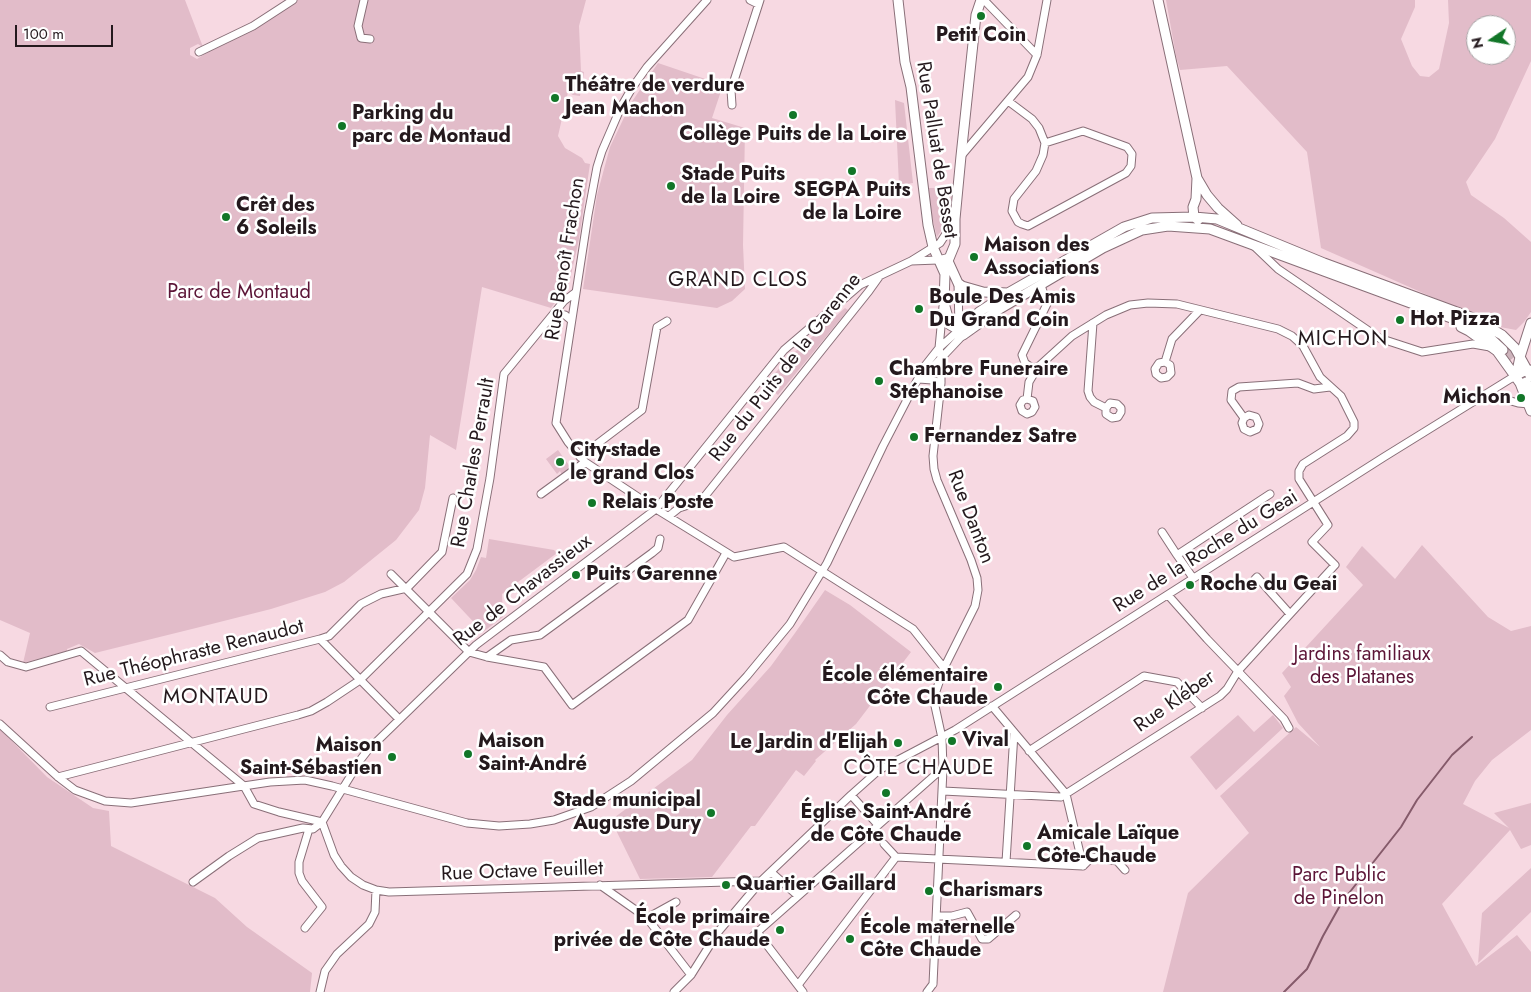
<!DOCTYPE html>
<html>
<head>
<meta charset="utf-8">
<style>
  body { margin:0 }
  #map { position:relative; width:1531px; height:992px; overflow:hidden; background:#f7d9e2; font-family:Jost,sans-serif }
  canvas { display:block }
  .north { position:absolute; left:1466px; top:15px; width:50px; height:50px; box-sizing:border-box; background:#fff; border:1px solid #a7a3a5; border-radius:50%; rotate:258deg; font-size:14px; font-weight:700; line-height:20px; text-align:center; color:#24191d }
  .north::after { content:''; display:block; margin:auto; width:18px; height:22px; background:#127628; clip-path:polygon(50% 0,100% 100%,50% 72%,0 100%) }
  .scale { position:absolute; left:15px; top:25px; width:98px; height:22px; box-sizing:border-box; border:2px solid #24191d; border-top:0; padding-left:6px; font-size:15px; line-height:18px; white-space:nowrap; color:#24191d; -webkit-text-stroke:4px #fff; paint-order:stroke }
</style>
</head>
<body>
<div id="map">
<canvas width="1531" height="992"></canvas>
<div class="north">N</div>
<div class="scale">100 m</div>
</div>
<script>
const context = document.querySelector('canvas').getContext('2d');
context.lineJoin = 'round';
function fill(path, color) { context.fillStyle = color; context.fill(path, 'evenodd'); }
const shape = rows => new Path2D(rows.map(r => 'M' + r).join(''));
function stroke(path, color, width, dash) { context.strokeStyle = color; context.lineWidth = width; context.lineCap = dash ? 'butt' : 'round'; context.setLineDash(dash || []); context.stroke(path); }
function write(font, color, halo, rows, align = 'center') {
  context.font = font + ' Jost,sans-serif'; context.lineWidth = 5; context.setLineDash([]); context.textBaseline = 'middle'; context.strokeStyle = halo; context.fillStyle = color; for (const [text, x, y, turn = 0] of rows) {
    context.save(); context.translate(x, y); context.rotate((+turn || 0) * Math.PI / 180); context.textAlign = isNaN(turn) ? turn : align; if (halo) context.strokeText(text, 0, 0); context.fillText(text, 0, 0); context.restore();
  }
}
fill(shape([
  [0,0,185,0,203,47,198,44,190,48,190,55,197,59,216,47,252,30,298,0,586,0,579,26,581,71,584,72,580,96,573,95,568,92,558,136,565,148,582,158,585,163,590,164,579,239,569,284,551,308,482,287,456,450,430,435,425,488,419,510,396,540,344,582,325,592,271,609,196,628,95,653,79,644,67,649,67,651,23,663,30,633,0,620],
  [1166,0,1415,0,1415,7,1401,39,1412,66,1420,76,1429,77,1439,69,1449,23,1448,0,1531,0,1531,61,1495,139,1466,182,1471,195,1504,218,1531,242,1531,312,1524,322,1516,330,1500,327,1321,248,1307,152,1227,66,1180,70,1176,56],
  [1476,25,1506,25,1506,55,1476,55],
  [658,63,723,85,712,118,745,128,743,245,745,289,732,301,717,308,583,289,597,195,610,147,631,103],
  [895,100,904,103,913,183,899,185],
  [928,188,949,188,950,190,951,203,947,222,937,237,931,213],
  [845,308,848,310,778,395,765,385,788,358],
  [558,450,571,468,562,475,560,471,557,474,546,459],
  [489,539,554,550,557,553,502,594,503,617,483,632,451,598,470,580,476,570,481,557,486,558],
  [1422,545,1488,617,1511,631,1531,626,1531,730,1492,760,1475,781,1463,804,1509,828,1494,813,1531,803,1531,845,1521,849,1510,830,1442,904,1476,966,1517,935,1531,952,1531,992,1163,992,1188,893,1249,833,1220,796,1296,727,1320,747,1298,723,1284,696,1291,687,1282,673,1363,585,1346,567,1362,546,1395,579],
  [825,590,850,605,911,652,856,724,815,760,816,761,804,776,796,770,755,826,751,826,712,877,640,879,611,820,692,760,727,715,771,666,795,633],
  [1238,715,1254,732,1273,715,1283,728,1216,790,1190,757],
  [0,729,47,777,93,808,109,811,111,846,215,898,247,927,312,973,310,992,0,992],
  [1531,868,1531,912,1478,963,1482,913]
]), '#e2bcc9');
stroke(shape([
  [1284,992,1307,969,1323,936,1342,902,1401,827,1417,800,1452,755,1472,737]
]), '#855a6a', 2);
stroke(shape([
  [1506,352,1519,369,1526,382]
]), '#cdb3bb', 9, [9, 4.5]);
const minor = shape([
  [364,0,358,26,361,38,370,39],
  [707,0,647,67,632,88,621,107,602,151,597,167,588,215,556,423,568,442,585,462,656,509,734,557,784,547,913,629,944,668],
  [750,0,758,4],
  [984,0,1037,55],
  [199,52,253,26,293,0],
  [1008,101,1032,119,1039,128,1045,143,1043,155,1036,171,1014,199,1012,211,1018,222,1022,224,1028,226,1126,173,1131,166,1132,154,1127,147,1083,131,1045,143],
  [732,105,731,90,760,0],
  [961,156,1028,77,1037,55,1047,0],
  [1255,247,1278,269,1379,338,1422,352,1473,344,1490,347],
  [911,261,938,260,950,257],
  [554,314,565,315,571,320],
  [1093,323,1088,391,1090,397,1094,402,1106,408,1110,403,1117,404,1121,408,1121,412,1118,417,1112,418,1106,414,1106,408],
  [1165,362,1159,363,1155,369,1156,374,1161,378,1167,377,1171,373,1170,365,1165,362,1172,339,1200,310],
  [919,378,929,371,963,335],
  [919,379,932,380,941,383],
  [1487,394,1518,403,1529,404],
  [1027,399,1033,401,1035,407,1032,412,1027,414,1022,411,1020,405,1023,400,1027,399,1029,382,1038,367],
  [1244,418,1249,415,1256,417,1259,424,1257,429,1250,432,1244,429,1242,423,1244,418,1231,400,1232,391,1239,387,1298,383,1314,389,1330,387],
  [580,457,642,410,657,327,667,321],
  [541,494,585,462],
  [669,516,679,508,701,501,869,291,879,277],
  [1162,532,1177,555],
  [391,574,469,652,487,657,544,667,572,705,688,620,726,553],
  [1193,578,1177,555,1270,494],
  [1255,579,1257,577,1290,614],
  [1168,595,1207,639,1284,719,1289,728],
  [320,639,329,636,361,604,381,594,407,588,442,552,453,498],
  [0,655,8,662,26,667,81,651,244,786,254,804,279,812,322,822],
  [487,657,511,640,540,635,652,553,658,548,660,539],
  [992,706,1066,794,1083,866],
  [50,707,320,639,399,719],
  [0,724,58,777,75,790,105,801,131,803,270,782,305,780,332,786,467,823,499,826,530,824,554,820,591,807,631,781,713,713,747,676,790,624,827,563,883,446,924,367,939,348,959,330,958,283],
  [1029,751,1144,676,1177,682,1202,708],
  [58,777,298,715,311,711,327,702,360,680,467,574,477,549,490,478,504,374,564,301,576,292],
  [943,791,1061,797,1220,696,1227,689,1238,671,1335,565,1312,542,1328,525,1299,479,1299,471,1303,464,1347,436,1354,428,1354,422,1341,396,1320,377,1303,346,1292,336,1278,329,1177,304,1148,303,1130,305,1106,315,1072,336,1038,367,1032,368,1025,363,1022,355,1047,304,1041,285],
  [851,795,878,825],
  [322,822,334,855,341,866,351,877,363,885,376,890,389,892,761,881],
  [884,844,896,857],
  [896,857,1083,866],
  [1006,862,1014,733],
  [1083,866,1092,857,1117,861,1125,870],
  [771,872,798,896],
  [193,882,229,856,258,838,303,828,313,829,322,822,361,759,368,750,476,645,656,509,784,350,860,285,911,261,940,243,955,220],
  [600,885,647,918,691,975],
  [937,916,952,916,967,912,982,939,988,939,1016,915],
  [647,918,676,902],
  [305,928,322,907,302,881,299,873,299,862,309,829],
  [757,932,803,992],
  [753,936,935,775,943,769],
  [933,984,943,769,942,738,935,706,935,694,944,668,975,606,978,590,977,578,971,560,937,480,934,469,933,456,941,383,941,357,939,348,943,306],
  [798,985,896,857],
  [320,992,325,971,337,954,369,924,375,912,376,890],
  [674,992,691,975,718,932,761,881,851,795,879,770,955,730,1384,457,1510,379,1531,369],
  [927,992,933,984]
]);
const major = shape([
  [898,0,905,62,911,87,928,225,933,247,945,274,944,303,950,325,959,330,963,335,998,310,1103,248,1142,230,1168,226,1210,229,1473,326],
  [981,0,976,15,961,156,955,219,955,244,948,261,958,283,962,286,983,292,1008,293],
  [1158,0,1197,178,1196,199,1193,207,1194,217,1198,220],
  [1197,178,1207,195,1218,208,1237,225],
  [1461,327,1469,331,1497,351,1520,383,1531,411],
  [1474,327,1488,336,1503,350],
  [959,330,979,312,1008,293,1124,227,1152,218,1194,217,1217,219,1324,263,1473,318,1502,335,1515,348,1531,377],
  [1516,376,1520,357,1531,323],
  [1526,382,1531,394]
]);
stroke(minor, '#896f78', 9);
stroke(major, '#896f78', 11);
stroke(minor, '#fff', 7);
stroke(major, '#fff', 9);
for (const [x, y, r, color] of [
  [981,16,5,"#127628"],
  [555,98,5,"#127628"],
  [793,115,5,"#127628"],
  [342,126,5,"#127628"],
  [852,171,5,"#127628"],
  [671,186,5,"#127628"],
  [226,217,5,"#127628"],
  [974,257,5,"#127628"],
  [919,309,5,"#127628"],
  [1400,320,5,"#127628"],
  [879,381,5,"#127628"],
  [1521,398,5,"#127628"],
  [914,437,5,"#127628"],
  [560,462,5,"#127628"],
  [592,503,5,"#127628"],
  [576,575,5,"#127628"],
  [1190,585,5,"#127628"],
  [998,687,5,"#127628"],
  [952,741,5,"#127628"],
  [898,743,5,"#127628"],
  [468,754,5,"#127628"],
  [392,757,5,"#127628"],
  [886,793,5,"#127628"],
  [711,813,5,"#127628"],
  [1027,846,5,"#127628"],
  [726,885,5,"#127628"],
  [929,891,5,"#127628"],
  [780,930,5,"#127628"],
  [850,939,5,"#127628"]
]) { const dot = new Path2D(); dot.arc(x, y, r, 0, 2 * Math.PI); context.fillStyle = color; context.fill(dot); stroke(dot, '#fff', 2); }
write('bold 20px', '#24191d', '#fff', [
  ["Petit Coin",981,36,"center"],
  ["Théâtre de verdure",565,86],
  ["Jean Machon",565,109],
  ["Parking du",352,114],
  ["parc de Montaud",352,137],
  ["Collège Puits de la Loire",793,135,"center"],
  ["Stade Puits",681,175],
  ["de la Loire",681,198],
  ["SEGPA Puits",852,191,"center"],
  ["de la Loire",852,214,"center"],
  ["Crêt des",236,206],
  ["6 Soleils",236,229],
  ["Maison des",984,246],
  ["Associations",984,269],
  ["Boule Des Amis",929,298],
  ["Du Grand Coin",929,321],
  ["Hot Pizza",1410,320],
  ["Chambre Funeraire",889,370],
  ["Stéphanoise",889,393],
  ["Michon",1511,398,"right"],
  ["Fernandez Satre",924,437],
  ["City-stade",570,451],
  ["le grand Clos",570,474],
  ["Relais Poste",602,503],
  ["Puits Garenne",586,575],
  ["Roche du Geai",1200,585],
  ["École élémentaire",988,676,"right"],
  ["Côte Chaude",988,699,"right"],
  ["Vival",962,741],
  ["Maison",478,742],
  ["Saint-André",478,765],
  ["Le Jardin d'Elijah",888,743,"right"],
  ["Maison",382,746,"right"],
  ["Saint-Sébastien",382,769,"right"],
  ["Stade municipal",701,801,"right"],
  ["Auguste Dury",701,824,"right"],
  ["Église Saint-André",886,813,"center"],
  ["de Côte Chaude",886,836,"center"],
  ["Amicale Laïque",1037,834],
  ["Côte-Chaude",1037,857],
  ["Quartier Gaillard",736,885],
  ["Charismars",939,891],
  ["École primaire",770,918,"right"],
  ["privée de Côte Chaude",770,941,"right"],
  ["École maternelle",860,928],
  ["Côte Chaude",860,951]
], 'left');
write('20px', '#24191d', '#fff', [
  ["Rue Palluat de Besset",936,150,81],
  ["Rue Benoît Frachon",566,259,-81],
  ["Rue du Puits de la Garenne",786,368,-52],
  ["Rue Charles Perrault",474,463,-80],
  ["Rue Danton",970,517,69],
  ["Rue de la Roche du Geai",1206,552,-32],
  ["Rue de Chavassieux",523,591,-38],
  ["Rue Théophraste Renaudot",194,654,-14],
  ["Rue Kléber",1175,702,-35],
  ["Rue Octave Feuillet",522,872,-2]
]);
write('20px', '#5c1537', '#fff', [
  ["Parc de Montaud",239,293],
  ["Jardins familiaux",1362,655],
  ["des Platanes",1362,678],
  ["Parc Public",1339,876],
  ["de Pinelon",1339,899]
]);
context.letterSpacing = '1px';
write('21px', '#24191d', '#fff', [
  ["GRAND CLOS",738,281],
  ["MICHON",1343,340],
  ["MONTAUD",216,698],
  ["CÔTE CHAUDE",919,769]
]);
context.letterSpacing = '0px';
</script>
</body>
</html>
